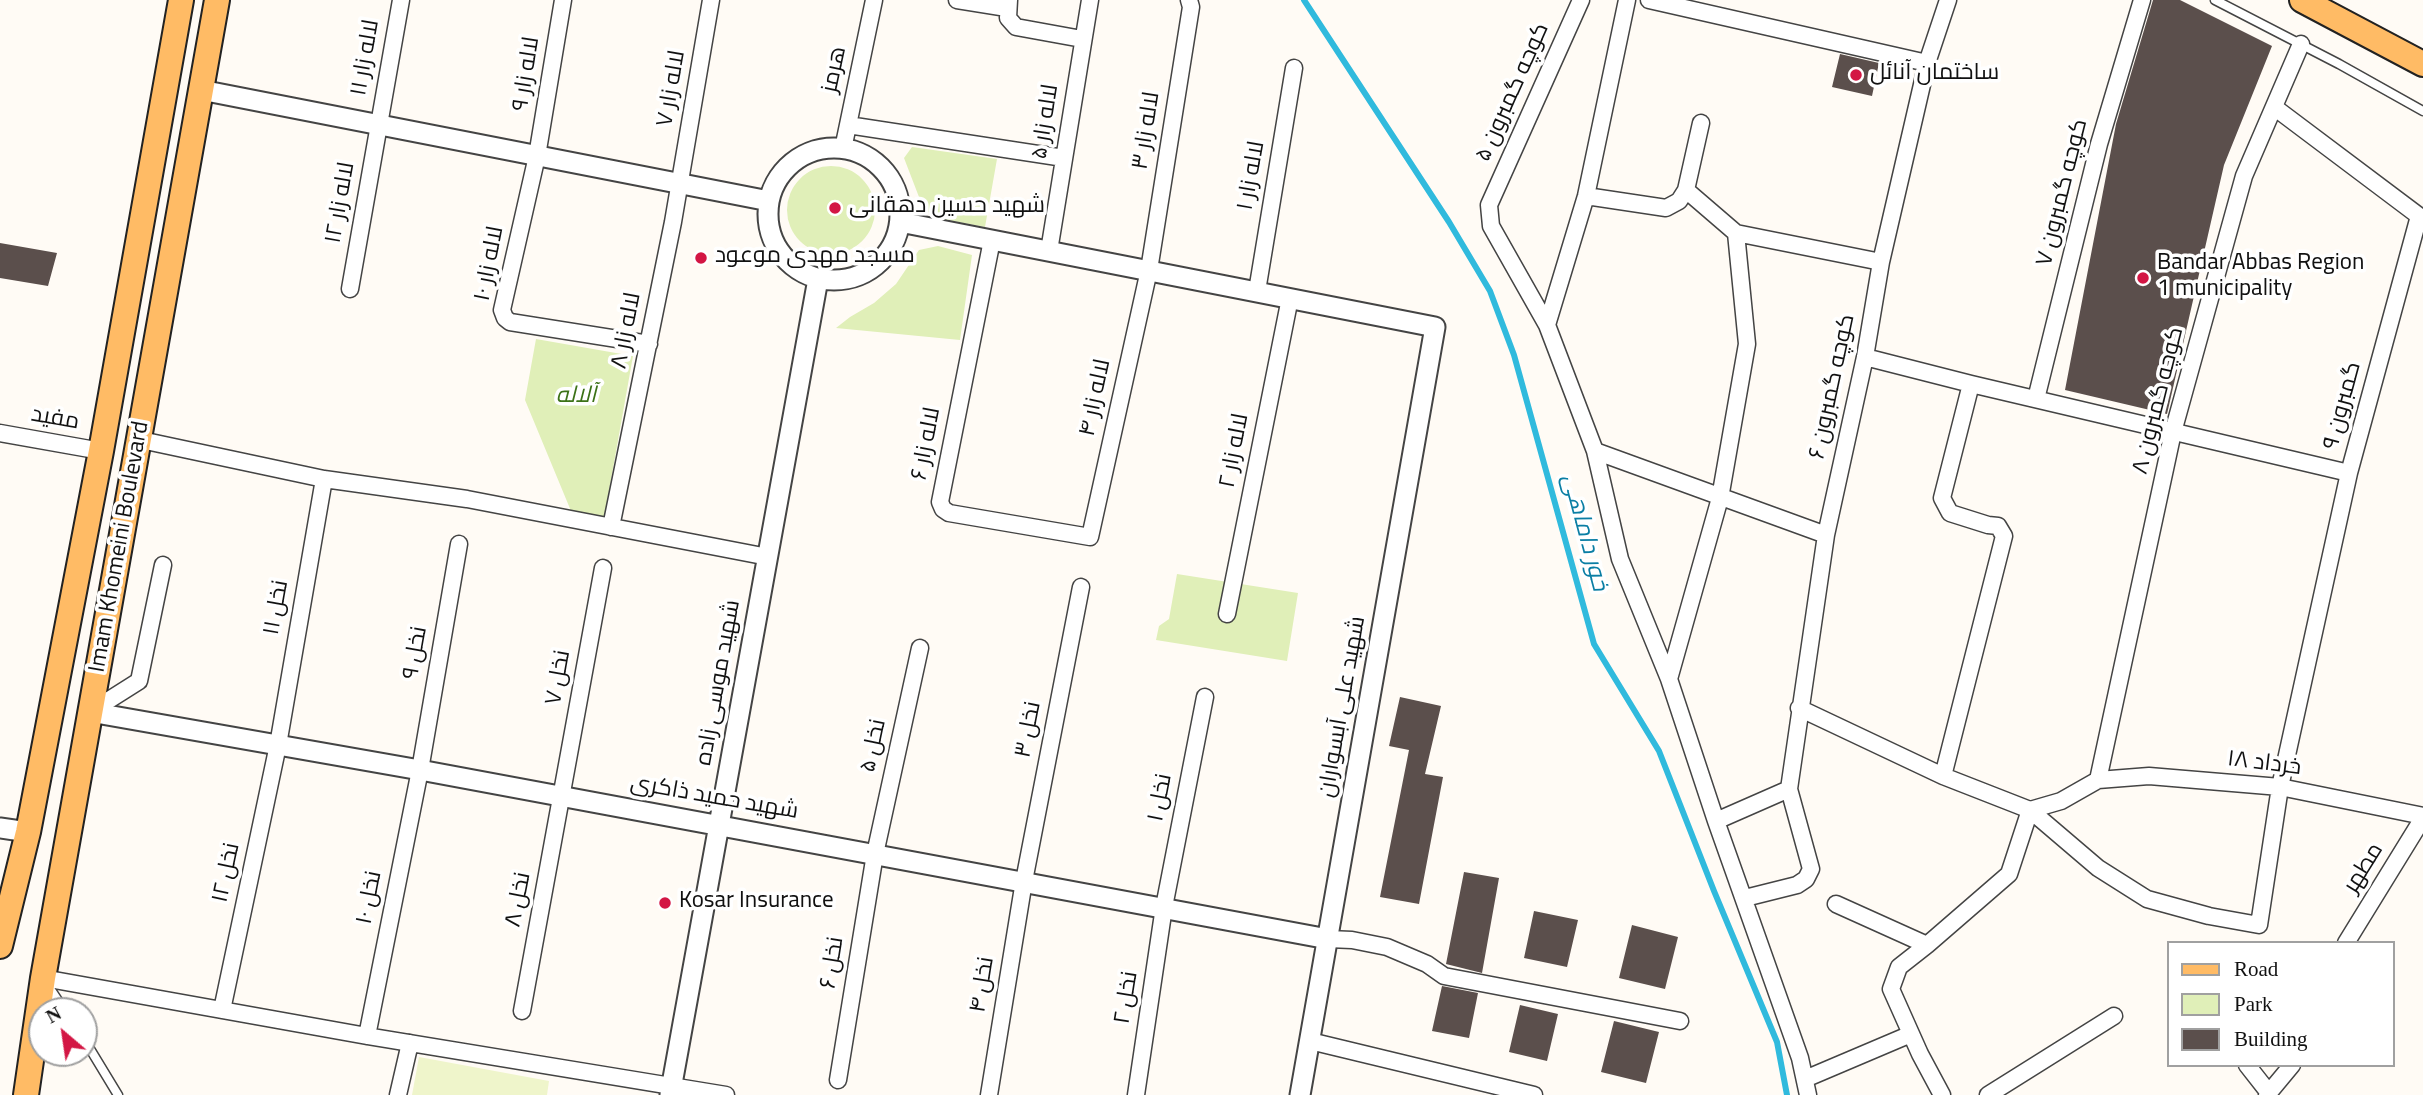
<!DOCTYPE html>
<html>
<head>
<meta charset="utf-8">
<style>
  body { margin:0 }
  #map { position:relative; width:2423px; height:1095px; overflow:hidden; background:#fffbf5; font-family:Georgia,serif }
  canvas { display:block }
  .legend { position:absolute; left:2167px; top:941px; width:228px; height:126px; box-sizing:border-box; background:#fff; border:2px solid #a0a0a0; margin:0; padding:9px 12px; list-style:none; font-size:21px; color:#111 }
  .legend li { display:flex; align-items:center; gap:14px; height:35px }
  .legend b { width:35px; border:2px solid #a0a0a0 }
  .north { position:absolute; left:28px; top:997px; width:70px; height:70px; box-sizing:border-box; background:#fff; border:2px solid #a0a0a0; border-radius:50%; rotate:331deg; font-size:19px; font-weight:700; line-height:28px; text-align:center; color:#111 }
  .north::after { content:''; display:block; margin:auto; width:24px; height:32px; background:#d31644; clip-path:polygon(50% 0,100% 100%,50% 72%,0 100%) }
</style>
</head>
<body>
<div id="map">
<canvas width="2423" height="1095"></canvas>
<ul class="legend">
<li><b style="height:9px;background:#ffbb65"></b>Road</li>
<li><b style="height:19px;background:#e0efb8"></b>Park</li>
<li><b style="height:19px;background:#5b4f4c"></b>Building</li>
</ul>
<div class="north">N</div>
</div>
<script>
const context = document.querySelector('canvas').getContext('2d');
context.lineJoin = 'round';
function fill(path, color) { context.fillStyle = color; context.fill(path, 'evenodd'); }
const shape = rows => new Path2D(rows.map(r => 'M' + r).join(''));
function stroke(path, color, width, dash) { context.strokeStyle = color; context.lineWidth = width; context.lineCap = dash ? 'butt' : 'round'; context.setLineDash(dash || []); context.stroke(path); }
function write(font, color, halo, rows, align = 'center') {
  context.font = font + ' Georgia,Cairo,serif'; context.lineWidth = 7; context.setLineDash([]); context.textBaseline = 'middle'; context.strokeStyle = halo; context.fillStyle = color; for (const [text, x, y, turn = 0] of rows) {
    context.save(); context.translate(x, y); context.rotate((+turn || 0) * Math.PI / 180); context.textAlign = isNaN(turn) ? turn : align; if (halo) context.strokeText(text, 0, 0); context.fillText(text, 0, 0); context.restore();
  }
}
fill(shape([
  [912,147,997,159,985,227,942,219,924,210,904,158],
  '787 210a44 44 0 1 1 88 0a44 44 0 1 1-88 0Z',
  [938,246,972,255,960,340,836,328,850,317,874,303,896,284,919,250],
  [536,339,633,356,604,519,571,511,525,400],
  [1177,574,1298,593,1287,661,1156,640,1159,626,1169,619]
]), '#e0efb8');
fill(shape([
  [419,1057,549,1081,547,1095,412,1095]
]), '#eff5cb');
stroke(shape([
  [1304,0,1449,222,1490,291,1514,355,1594,644,1659,751,1714,891,1777,1042,1787,1095]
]), '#30badd', 6);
fill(shape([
  [2153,0,2180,0,2272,46,2224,165,2167,414,2065,390,2116,124],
  [1840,54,1879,63,1872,96,1832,87],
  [0,243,57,253,48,286,0,278],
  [1400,697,1441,706,1425,774,1443,777,1419,904,1380,897,1409,750,1389,746],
  [1464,872,1499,878,1482,973,1446,964],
  [1534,911,1578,920,1567,967,1524,958],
  [1632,925,1678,937,1665,989,1619,978],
  [1442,986,1478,993,1469,1038,1432,1031],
  [1520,1005,1558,1014,1547,1061,1509,1052],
  [1614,1021,1659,1032,1646,1083,1601,1072]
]), '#5b4f4c');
const service = shape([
  [2215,0,2339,64,2423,111],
  [47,984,65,1011],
  [84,1039,118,1095]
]);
const minor = shape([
  [563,0,537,156,502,310,505,318,510,322,649,344],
  [957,0,1007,8],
  [1009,0,1008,18,1016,27,1082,39],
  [1581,0,1489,205,1491,226,1547,325,1595,451,1620,559,1669,679,1716,821,1800,1058,1808,1095],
  [1649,0,1927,63],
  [848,125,1064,158],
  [843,149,874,0],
  [1686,190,1736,233,1881,262],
  [1586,196,1666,208,1679,201,1686,190,1701,123],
  [992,240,940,502,943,509,949,513,1090,537,1149,270,1191,7,1189,0],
  [1049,251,1090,0],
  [350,289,401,0],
  [1257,291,1294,68],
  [1547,325,1586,196,1627,0],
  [1865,357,1971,384,2349,473],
  [2036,399,2099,144,2142,0],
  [0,433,101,451],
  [141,440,324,479,467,499,768,557],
  [1595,451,1826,535],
  [611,527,673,222,711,0],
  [1227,614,1290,298],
  [1669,679,1720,498,1747,344,1736,233],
  [1799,708,1943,776,2030,810,2061,801,2098,780,2149,776,2280,787,2423,816],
  [90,712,139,681,163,565],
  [1943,776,2004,536,1998,526,1988,525,1950,513,1942,498,1971,384],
  [2098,780,2173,432,2244,176,2301,44],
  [1716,821,1789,789],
  [1745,898,1797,885,1806,879,1811,869,1789,789,1826,535,1865,357,1881,262,1927,63,1948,0],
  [1836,904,1927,945],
  [1328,939,1352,940,1387,947,1427,964,1444,976,1680,1021],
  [2346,943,2423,818],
  [43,978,367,1036,726,1095],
  [222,1010,278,745,324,479],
  [522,1011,603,568],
  [367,1036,420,770,459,544],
  [1310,1041,1534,1095],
  [2247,1065,2269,1093],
  [1805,1079,1911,1034],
  [838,1080,875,854,920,648],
  [398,1095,410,1043],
  [989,1095,1024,881,1081,587],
  [1136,1095,1164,907,1205,697],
  [1942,1095,1920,1054,1891,989,1899,967,1927,945,2009,874,2030,810,2098,868,2147,899,2209,916,2259,925,2280,787,2349,473,2419,216,2274,107],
  [1988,1095,2114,1016],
  [2267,1095,2292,1065]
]);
const tertiary = shape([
  [201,90,769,201],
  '768 214a66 66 0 1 1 132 0a66 66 0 1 1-132 0Z',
  [900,222,1435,327,1300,1095],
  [90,712,420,770,1328,939],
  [0,828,28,832],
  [670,1095,818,279]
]);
const primary = shape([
  [2302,0,2423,64],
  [0,946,28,832,101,451,181,0],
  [26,1095,43,978,217,0]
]);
stroke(service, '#444', 11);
stroke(minor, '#444', 19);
stroke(tertiary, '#444', 23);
stroke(primary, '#222', 28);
stroke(service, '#fff', 8);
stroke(minor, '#fff', 16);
stroke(tertiary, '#fff', 19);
stroke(primary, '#ffbb65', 24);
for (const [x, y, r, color] of [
  [1856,75,7,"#d31644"],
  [835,208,7,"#d31644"],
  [701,258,7,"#d31644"],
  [2143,278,7,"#d31644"],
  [665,903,7,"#d31644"]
]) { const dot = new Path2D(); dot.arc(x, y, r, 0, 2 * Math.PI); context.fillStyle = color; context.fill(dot); stroke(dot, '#fff', 2.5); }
write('23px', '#111', '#fff', [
  ["لاله زار ۱۱",367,58,-80],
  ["هرمز",836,70,-78],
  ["لاله زار ۹",528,74,-81],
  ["لاله زار ۷",673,89,-80],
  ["کوچه گمبرون ۵",1514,93,-66],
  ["لاله زار ۵",1047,122,-81],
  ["لاله زار ۳",1148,131,-81],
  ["لاله زار ۱",1253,176,-80],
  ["کوچه گمبرون ۷",2064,193,-76],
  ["لاله زار ۱۲",342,203,-80],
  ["لاله زار ۱۰",491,264,-79],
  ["لاله زار ۸",628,331,-79],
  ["کوچه گمبرون ۶",1834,387,-78],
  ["لاله زار ۴",1097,398,-78],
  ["کوچه گمبرون ۸",2160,401,-76],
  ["گمبرون ۹",2344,406,-75],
  ["مفید",55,420,10],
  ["لاله زار ۶",928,444,-79],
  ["لاله زار ۲",1236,451,-79],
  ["Imam Khomeini Boulevard",121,547,-80],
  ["نخل ۱۱",278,608,-80],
  ["نخل ۹",417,653,-80],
  ["نخل ۷",560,678,-80],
  ["شهید موسی زاده",720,683,-80],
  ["شهید علی آبسواران",1344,707,-80],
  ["نخل ۳",1030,730,-79],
  ["نخل ۵",875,746,-78],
  ["خرداد ۱۸",2264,765,7],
  ["نخل ۱",1162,798,-79],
  ["شهید حمید ذاکری",714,799,10],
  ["مطهر",2365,869,-58],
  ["نخل ۱۲",228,873,-78],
  ["نخل ۱۰",371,898,-79],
  ["نخل ۸",520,900,-79],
  ["نخل ۶",834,963,-81],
  ["نخل ۴",984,985,-81],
  ["نخل ۲",1128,998,-81]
]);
write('23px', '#111', '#fff', [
  ["ساختمان آنائل",1870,75],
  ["شهید حسین دهقانی",849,208],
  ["مسجد مهدی موعود",715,258],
  ["Bandar Abbas Region",2157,265],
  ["1 municipality",2157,291],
  ["Kosar Insurance",679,903]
], 'left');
write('italic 23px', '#3c7217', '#fff', [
  ["آلاله",576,398]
]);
write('italic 24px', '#0a7ea4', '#fff', [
  ["خور داماهی",1583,533,75]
]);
</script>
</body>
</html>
